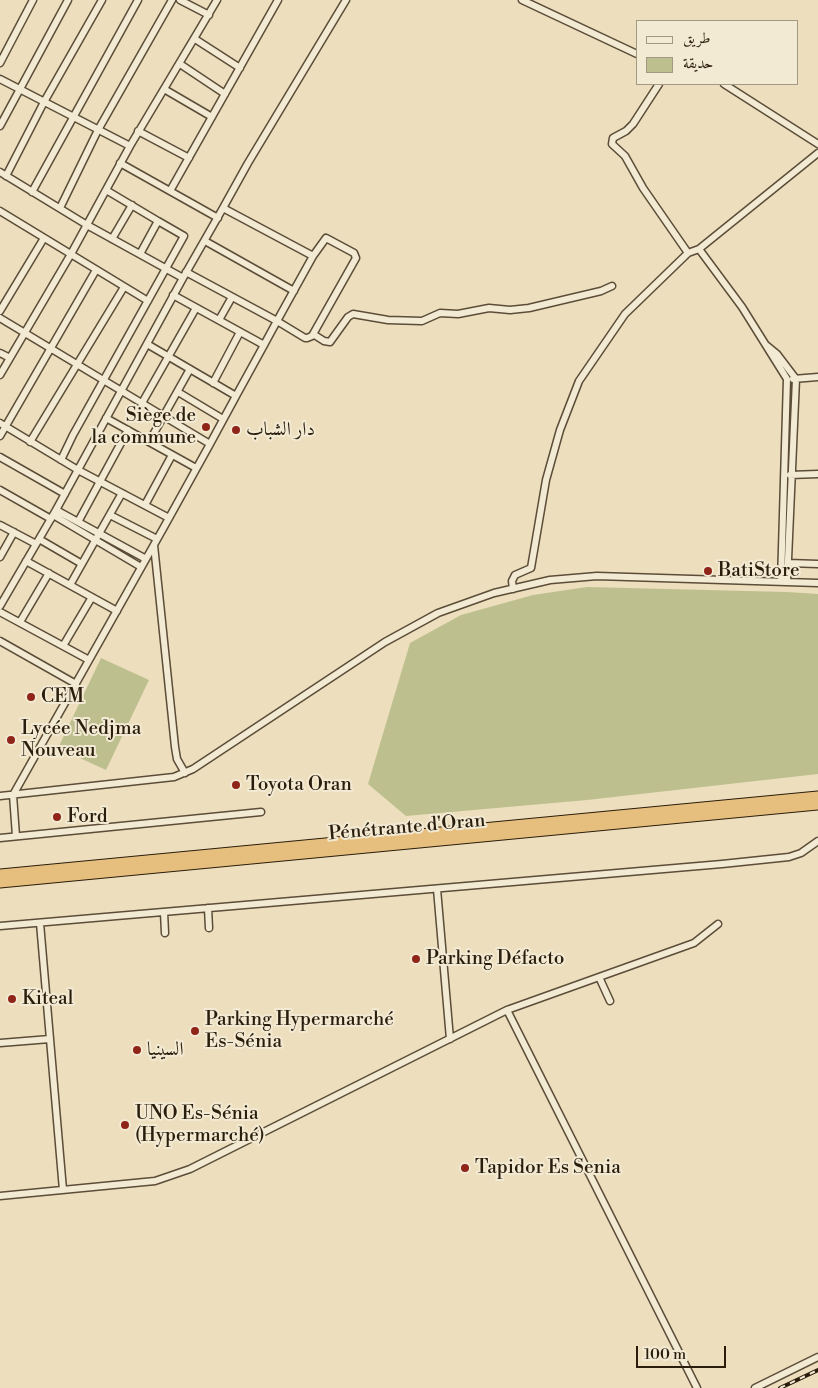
<!DOCTYPE html>
<html>
<head>
<meta charset="utf-8">
<style>
  body { margin:0 }
  #map { position:relative; width:818px; height:1388px; overflow:hidden; background:#eddebd; font-family:"Libre Bodoni",Amiri,serif }
  canvas { display:block }
  .legend { position:absolute; left:636px; top:20px; width:162px; height:65px; box-sizing:border-box; background:#f3ead4; border:1px solid #a39884; margin:0; padding:6px 9px; list-style:none; font-size:15px; color:#2a1d0b }
  .legend li { display:flex; align-items:center; gap:10px; height:25px }
  .legend b { width:25px; border:1px solid #a39884 }
  .scale { position:absolute; left:636px; top:1346px; width:90px; height:22px; box-sizing:border-box; border:2px solid #2a1d0b; border-top:0; padding-left:6px; font-size:15px; line-height:18px; white-space:nowrap; color:#2a1d0b; -webkit-text-stroke:4px #f3ead4; paint-order:stroke }
</style>
</head>
<body>
<div id="map">
<canvas width="818" height="1388"></canvas>
<ul class="legend">
<li><b style="height:6px;background:#f3ead4"></b>طريق</li>
<li><b style="height:14px;background:#bdc08e"></b>حديقة</li>
</ul>
<div class="scale">100 m</div>
</div>
<script>
const context = document.querySelector('canvas').getContext('2d');
context.lineJoin = 'round';
function fill(path, color) { context.fillStyle = color; context.fill(path, 'evenodd'); }
const shape = rows => new Path2D(rows.map(r => 'M' + r).join(''));
function stroke(path, color, width, dash) { context.strokeStyle = color; context.lineWidth = width; context.lineCap = dash ? 'butt' : 'round'; context.setLineDash(dash || []); context.stroke(path); }
function write(font, color, halo, rows, align = 'center') {
  context.font = font + ' "Libre Bodoni",Amiri,serif'; context.lineWidth = 4; context.setLineDash([]); context.textBaseline = 'middle'; context.strokeStyle = halo; context.fillStyle = color; for (const [text, x, y, turn = 0] of rows) {
    context.save(); context.translate(x, y); context.rotate((+turn || 0) * Math.PI / 180); context.textAlign = isNaN(turn) ? turn : align; if (halo) context.strokeText(text, 0, 0); context.fillText(text, 0, 0); context.restore();
  }
}
fill(shape([
  [587,587,787,592,818,594,818,774,587,800,406,816,368,784,410,643,461,615,533,595],
  [101,658,149,680,106,770,58,748]
]), '#bdc08e');
const minor = shape([
  [180,0,209,15],
  [522,0,637,54],
  [195,39,240,68],
  [0,63,33,0],
  [180,64,225,94],
  [0,79,130,146],
  [659,84,633,124,626,131,613,138,612,144,625,156,643,188,688,253],
  [724,84,818,144],
  [164,89,212,117],
  [0,126,68,0],
  [138,131,189,158],
  [120,163,218,218],
  [0,172,87,225,183,278],
  [6,176,44,102,102,0],
  [106,190,158,221,140,254],
  [170,191,278,0],
  [32,192,138,0],
  [60,208,98,130,172,0],
  [0,211,148,301],
  [112,239,132,205],
  [205,241,294,291],
  [313,256,223,208,248,163,346,0],
  [173,295,264,345],
  [0,311,44,238],
  [0,318,210,444],
  [219,320,232,297],
  [313,334,324,341,330,342,348,317,353,314,388,320,422,321,440,313,458,314,489,308,510,310,529,308,601,291,612,286],
  [147,344,236,396],
  [766,345,777,354,796,379,787,582],
  [0,353,10,358],
  [0,375,71,254,130,146,217,0],
  [793,379,818,377],
  [213,383,240,332],
  [178,392,223,419],
  [142,403,196,308],
  [106,418,196,468],
  [0,423,78,470,169,518],
  [0,436,96,270],
  [30,442,124,287],
  [149,442,190,369],
  [0,457,65,494],
  [61,460,73,435,184,236,158,221],
  [790,475,818,474],
  [0,490,51,519],
  [145,505,172,455],
  [56,510,146,559],
  [53,515,141,567],
  [110,515,157,539],
  [78,522,128,430],
  [0,525,36,544],
  [39,539,82,564],
  [154,545,175,747,177,759,185,773],
  [0,557,14,532],
  [26,561,117,611],
  [788,563,818,564],
  [781,582,787,379,742,307,699,249,818,153],
  [70,585,122,493],
  [513,589,512,581,515,575,531,568,546,480,560,430,579,381,625,314,688,253,699,249],
  [0,606,56,510,183,278,223,208],
  [0,612,89,660],
  [20,622,49,573],
  [0,641,76,684],
  [63,646,92,597],
  [0,796,174,777,193,769,385,642,438,613,494,593,550,580,597,576,818,583],
  [16,836,13,795,164,527,210,444,236,396,264,345,277,321,313,256,326,238,354,253,356,258,312,336,307,338,305,338,277,321,186,272],
  [0,838,261,812],
  [437,889,450,1039],
  [208,908,209,928],
  [164,912,165,933],
  [40,923,63,1190],
  [0,926,722,864,789,857,801,853,818,841],
  [599,977,610,1001],
  [507,1010,697,1388],
  [0,1043,50,1039],
  [0,1196,155,1181,190,1169,507,1010,694,943,718,924],
  [755,1388,818,1357]
]);
const highway = shape([
  [0,874,818,796],
  [0,883,818,805]
]);
stroke(minor, '#5b4d38', 9);
stroke(highway, '#2a1d0b', 11);
stroke(minor, '#f3ead4', 6);
stroke(highway, '#e6bf7e', 9);
const rail = shape([
  [780,1388,818,1370]
]);
stroke(rail, '#2a1d0b', 4);
stroke(rail, '#f3ead4', 2, [5.5]);
for (const [x, y, r, color] of [
  [206,427,5,"#8f2418"],
  [236,430,5,"#8f2418"],
  [708,571,5,"#8f2418"],
  [31,697,5,"#8f2418"],
  [11,740,5,"#8f2418"],
  [236,785,5,"#8f2418"],
  [57,817,5,"#8f2418"],
  [416,959,5,"#8f2418"],
  [12,999,5,"#8f2418"],
  [195,1031,5,"#8f2418"],
  [137,1050,5,"#8f2418"],
  [125,1125,5,"#8f2418"],
  [465,1168,5,"#8f2418"]
]) { const dot = new Path2D(); dot.arc(x, y, r, 0, 2 * Math.PI); context.fillStyle = color; context.fill(dot); stroke(dot, '#f3ead4', 2); }
write('19px', '#2a1d0b', '#f3ead4', [
  ["Siège de",196,416,"right"],
  ["la commune",196,438,"right"],
  ["دار الشباب",246,430],
  ["BatiStore",718,571],
  ["CEM",41,697],
  ["Lycée Nedjma",21,729],
  ["Nouveau",21,751],
  ["Toyota Oran",246,785],
  ["Ford",67,817],
  ["Parking Défacto",426,959],
  ["Kiteal",22,999],
  ["Parking Hypermarché",205,1020],
  ["Es-Sénia",205,1042],
  ["السينيا",147,1050],
  ["UNO Es-Sénia",135,1114],
  ["(Hypermarché)",135,1136],
  ["Tapidor Es Senia",475,1168]
], 'left');
write('19px', '#2a1d0b', '#f3ead4', [
  ["Pénétrante d'Oran",407,828,-5]
]);
</script>
</body>
</html>
